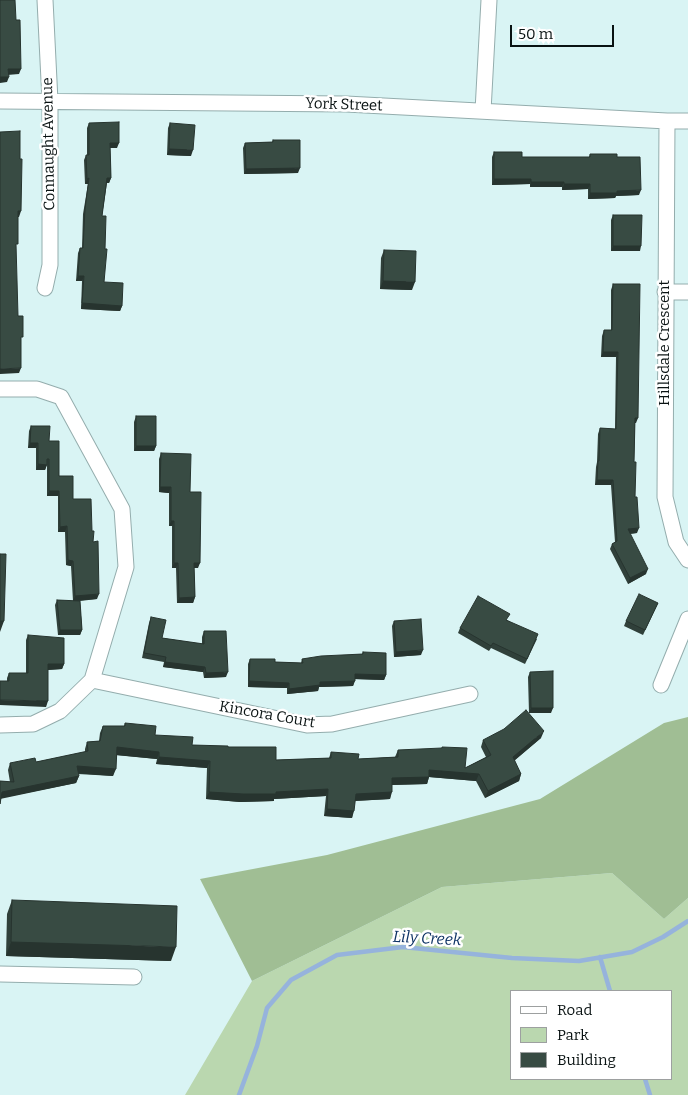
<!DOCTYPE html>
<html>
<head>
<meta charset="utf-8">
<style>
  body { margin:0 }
  #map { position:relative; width:688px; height:1095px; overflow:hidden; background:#d9f4f4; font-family:Bitter,serif }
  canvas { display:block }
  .legend { position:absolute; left:510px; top:990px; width:162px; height:90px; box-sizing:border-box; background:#fff; border:1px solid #9da0a0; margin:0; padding:6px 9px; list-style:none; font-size:15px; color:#091212 }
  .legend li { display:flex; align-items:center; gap:10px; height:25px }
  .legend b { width:25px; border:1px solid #9da0a0 }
  .scale { position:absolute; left:510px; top:25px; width:104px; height:22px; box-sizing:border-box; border:2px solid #091212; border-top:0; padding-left:6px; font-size:15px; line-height:18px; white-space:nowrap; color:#091212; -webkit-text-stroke:4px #fff; paint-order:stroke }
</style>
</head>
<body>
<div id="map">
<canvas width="688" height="1095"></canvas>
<ul class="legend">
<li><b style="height:6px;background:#fff"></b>Road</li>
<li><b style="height:14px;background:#bad7af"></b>Park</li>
<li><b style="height:14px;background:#384b43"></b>Building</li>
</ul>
<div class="scale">50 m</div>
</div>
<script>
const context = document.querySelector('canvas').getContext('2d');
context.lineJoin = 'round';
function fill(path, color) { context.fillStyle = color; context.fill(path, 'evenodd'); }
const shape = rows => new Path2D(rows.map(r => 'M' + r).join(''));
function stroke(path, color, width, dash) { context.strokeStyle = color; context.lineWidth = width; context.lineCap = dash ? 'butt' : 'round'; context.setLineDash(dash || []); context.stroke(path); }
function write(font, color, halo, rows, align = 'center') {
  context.font = font + ' Bitter,serif'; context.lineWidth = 5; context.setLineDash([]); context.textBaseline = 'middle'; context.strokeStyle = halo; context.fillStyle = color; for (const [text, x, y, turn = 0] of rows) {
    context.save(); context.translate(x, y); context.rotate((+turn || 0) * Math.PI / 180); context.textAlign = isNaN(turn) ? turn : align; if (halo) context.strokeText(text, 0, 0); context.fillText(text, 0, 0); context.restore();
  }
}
fill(shape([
  [612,873,664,919,688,898,688,1095,185,1095,252,981,442,887],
  [512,991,672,991,672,1079,512,1079]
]), '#bad7af');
fill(shape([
  [688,717,688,898,664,919,612,873,442,887,252,981,200,879,327,855,540,799,664,723]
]), '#a0be94');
stroke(shape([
  [600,957,610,991],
  [645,1079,650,1095],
  [239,1095,257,1046,267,1008,291,980,337,955,403,947,512,958,579,961,632,952,663,937,688,921]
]), '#96b3dc', 4.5);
const minor = shape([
  [0,101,346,104,667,121,688,121],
  [483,111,489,0],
  [667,121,665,497,676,542,688,560],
  [45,288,50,265,50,101,45,0],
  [665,292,688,292],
  [0,389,37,389,61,397,122,509,126,567,92,680,60,711,33,724,0,725],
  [92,680,307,725,332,724,470,694],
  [661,685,688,619],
  [0,974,134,977]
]);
stroke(minor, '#94adad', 17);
stroke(minor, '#fff', 15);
fill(shape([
  [89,123,117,148,110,148,111,178,109,183,107,183,102,216,105,249,104,282,122,306,120,311,81,309,82,281,76,281,78,253,80,248,82,248,83,214,88,184,85,184,84,160,86,155,87,155,87,128],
  [170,123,191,156,167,155,168,128],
  [273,140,298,173,244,174,243,148,245,143,272,142],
  [494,152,522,157,589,157,590,154,617,157,639,195,616,196,615,198,588,199,588,189,562,190,562,187,530,187,530,184,492,185,492,157],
  [613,215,640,251,611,251,611,220],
  [384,250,412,290,380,289,381,258],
  [613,284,636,423,635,423,634,462,635,497,637,533,630,534,646,574,628,584,610,549,612,544,615,542,611,485,595,485,596,467,597,462,598,434,600,428,615,429,616,357,601,357,602,336,604,330,611,330,611,290],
  [136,416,156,446,154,451,134,451,134,422],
  [31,426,49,441,59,476,92,531,97,599,80,601,82,630,80,635,58,635,55,605,57,600,73,601,71,566,66,565,65,532,58,532,58,496,47,496,47,464,45,470,36,470,36,448,28,448,29,431],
  [161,453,190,492,198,568,194,568,195,597,193,603,177,603,176,568,172,568,172,526,169,526,169,493,159,492,159,459],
  [658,603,643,635,624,626,626,621],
  [151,617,162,638,202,644,202,637,204,631,226,677,204,678,203,672,163,667,164,662,142,658,149,623],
  [507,620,537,639,525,664,491,648,489,651,458,633,460,628],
  [394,621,421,655,394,657,392,626],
  [28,635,64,664,62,669,48,670,46,707,7,681,7,678,9,673,26,673,26,640],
  [363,652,386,675,384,680,355,679,353,686,319,687,318,691,287,694,287,688,248,687,248,664,250,659,275,662,301,663,302,659,362,654],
  [530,672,551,713,529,713,528,677],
  [125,723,155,735,192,745,228,747,276,760,329,758,331,752,358,759,395,757,398,750,465,768,486,757,481,747,483,740,541,738,514,761,521,774,519,781,485,798,476,781,429,777,427,784,392,785,390,799,355,801,352,818,324,816,326,796,274,799,274,801,240,802,206,799,207,768,156,764,157,759,117,755,113,776,78,774,79,776,76,783,1,798,0,781,10,782,8,770,10,763,36,762,85,752,85,749,87,742,99,741,100,733,103,726,124,726],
  [12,900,171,961,6,956,7,914]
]), '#30403a');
fill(shape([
  [8,69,21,69,19,74,7,75],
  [0,77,9,77,7,82,0,83],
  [110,143,119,143,117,148,108,148],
  [169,149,193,150,191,156,167,155],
  [300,168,298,173,244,174,246,169],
  [89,178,88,184,85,184,87,179],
  [107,178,111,178,109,183,105,183],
  [494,179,531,179,530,184,492,185],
  [531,182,564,182,562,187,530,187],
  [564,184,590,184,588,189,562,190],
  [641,190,639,195,616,196,615,198,588,199,590,193,617,191],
  [18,211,21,211,19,217,16,217],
  [613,246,641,246,640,251,611,251],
  [78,276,84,276,82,281,76,281],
  [383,281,415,282,412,290,380,289],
  [82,303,122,306,120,311,81,309],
  [603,352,618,352,616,357,601,357],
  [21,368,19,373,0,374,0,369],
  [635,418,638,418,636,423,633,423],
  [30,443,38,443,36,448,28,448],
  [136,446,156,446,154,451,134,451],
  [38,464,47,465,45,470,36,470],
  [597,480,613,480,611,485,595,485],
  [160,487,171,487,169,493,159,492],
  [49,491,59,491,58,496,47,496],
  [171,521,174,521,172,526,169,526],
  [67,526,65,532,58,532,60,527],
  [639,528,637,533,626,534,628,529],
  [68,560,73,561,71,566,66,565],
  [174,563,178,563,176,568,172,568],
  [194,563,200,563,198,568,192,568],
  [648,569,646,574,628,584,630,578],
  [99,594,97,599,73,601,75,596],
  [195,597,193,603,177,603,179,598],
  [0,621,4,621,0,632],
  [60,630,82,630,80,635,58,635],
  [423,650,421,655,394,657,396,652],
  [165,662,205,667,203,672,163,667],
  [48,664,64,664,62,669,46,670],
  [228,672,226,677,204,678,206,673],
  [355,674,386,675,384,680,353,679],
  [249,681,289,683,287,688,248,687],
  [355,681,353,686,319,687,318,691,287,694,289,689,320,682],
  [0,700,48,701,46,707,0,705],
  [531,708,553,708,551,713,529,713],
  [544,731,541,738,510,764,513,757],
  [117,747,159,752,157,759,115,755],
  [159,757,210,761,207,768,156,764],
  [77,766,116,769,113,776,74,773],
  [429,770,479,774,476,781,429,777,427,784,389,785,392,778],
  [521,774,519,781,485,798,488,791],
  [79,776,76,783,0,799,2,792],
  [328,789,326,796,274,799,274,801,240,802,206,799,209,792,276,792],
  [392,792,390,799,353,801,356,794],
  [327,809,354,811,352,818,324,816],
  [11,942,176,947,171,961,6,956]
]), '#27342f');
const building = shape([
  [0,0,15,0,16,20,20,20,21,69,8,69,9,77,0,77,0,0],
  [119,122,119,143,110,143,111,178,107,178,102,216,106,216,105,249,107,249,104,282,123,283,122,306,82,303,84,276,78,276,80,248,83,248,85,209,89,178,87,179,86,155,89,155,89,123,119,122],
  [170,123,195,125,193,150,169,149,170,123],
  [20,131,20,159,22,159,21,211,18,211,18,244,16,244,18,316,23,316,23,337,21,337,21,368,0,369,0,132,20,131],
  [273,140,300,140,300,168,246,169,245,143,273,142,273,140],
  [494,152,522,152,522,157,590,157,590,154,617,154,617,157,640,157,641,190,617,191,617,193,590,193,590,184,564,184,564,182,531,182,531,179,494,179,494,152],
  [613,215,642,215,641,246,613,246,613,215],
  [384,250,416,251,415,282,383,281,384,250],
  [613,284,640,284,638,418,635,418,634,462,636,462,635,497,637,497,639,528,628,529,648,569,630,578,612,544,617,541,613,480,597,480,598,461,599,461,600,428,616,429,618,352,603,352,604,330,612,330,613,284],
  [136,416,156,416,156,446,136,446,136,416],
  [31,426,50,426,49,441,59,441,59,476,73,476,73,499,91,499,92,531,94,531,93,542,98,541,99,594,75,596,73,561,68,560,67,526,60,527,59,491,49,491,49,459,47,459,47,465,38,464,38,443,30,443,31,426],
  [161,453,191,454,190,492,201,492,200,563,194,563,195,597,179,598,178,563,174,563,174,521,171,521,171,487,160,487,161,453],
  [0,554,6,554,4,621,0,621,0,554],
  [639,594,658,603,645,630,626,621,639,594],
  [478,596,510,614,506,620,538,634,527,659,493,643,491,646,460,628,478,596],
  [57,600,80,601,82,630,60,630,57,600],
  [151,617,166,620,162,638,204,644,204,631,226,631,228,672,206,673,205,667,165,662,166,657,144,653,151,617],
  [421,619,423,650,396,652,394,621,421,619],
  [28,635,64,638,64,664,48,664,48,701,0,700,0,681,9,681,9,673,28,673,28,635],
  [363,652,386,653,386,675,355,674,355,681,320,682,320,685,289,689,289,683,249,681,250,659,275,659,275,662,303,663,302,659,321,656,363,654,363,652],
  [553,671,553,708,531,708,530,672,553,671],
  [526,710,544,731,513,757,521,774,488,791,479,774,429,770,429,777,392,778,392,792,356,794,354,811,327,809,328,789,276,792,276,794,243,794,209,792,210,761,159,757,159,752,117,747,116,769,77,766,79,776,2,792,0,804,0,781,14,782,10,763,35,758,36,762,88,751,87,742,100,741,103,726,125,726,125,723,156,726,155,735,193,737,192,745,228,746,228,747,276,747,276,760,331,758,331,752,359,754,358,759,398,757,398,750,442,748,442,747,467,748,465,768,491,755,483,740,504,729,526,710],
  [12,900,177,906,176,947,11,942,12,900]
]);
fill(building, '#384b43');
stroke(building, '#27342f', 1);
write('15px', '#091212', '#fff', [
  ["York Street",344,105,2],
  ["Connaught Avenue",49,144,-91],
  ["Hillsdale Crescent",665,343,-90],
  ["Kincora Court",267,715,10]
]);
write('italic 16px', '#0e3365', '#fff', [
  ["Lily Creek",427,939,3]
]);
</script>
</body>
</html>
